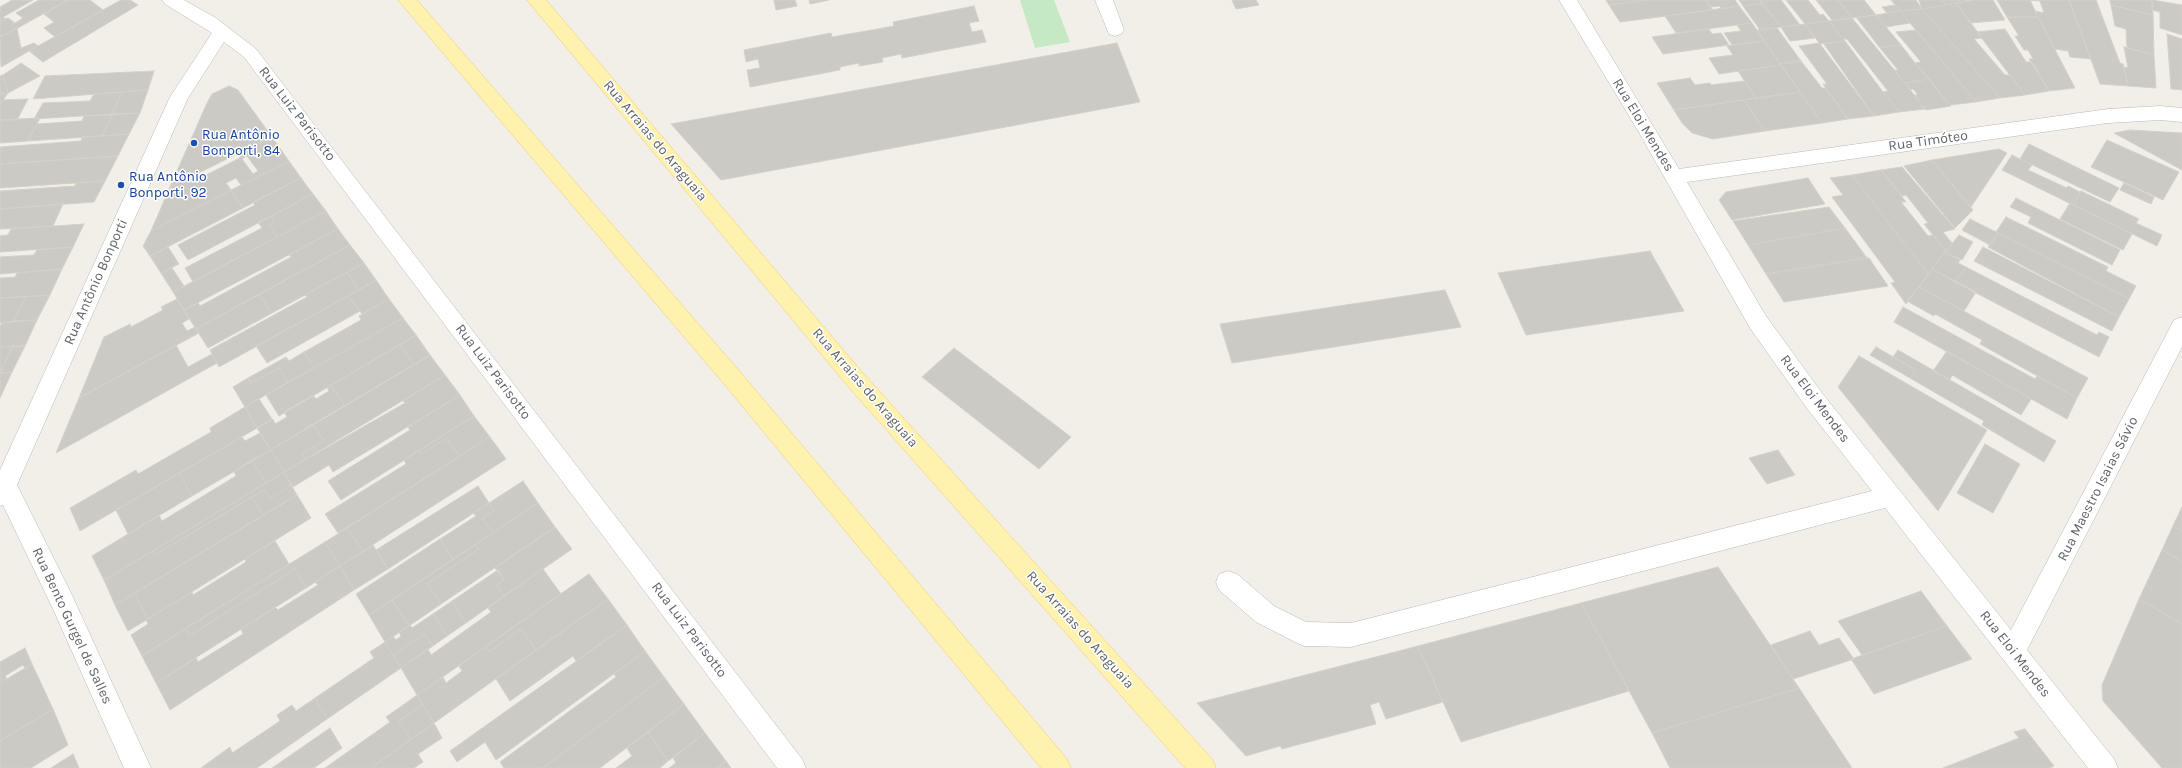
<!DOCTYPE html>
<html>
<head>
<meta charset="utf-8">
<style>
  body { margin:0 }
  canvas { display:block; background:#f1efe8 }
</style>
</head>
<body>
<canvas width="2182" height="768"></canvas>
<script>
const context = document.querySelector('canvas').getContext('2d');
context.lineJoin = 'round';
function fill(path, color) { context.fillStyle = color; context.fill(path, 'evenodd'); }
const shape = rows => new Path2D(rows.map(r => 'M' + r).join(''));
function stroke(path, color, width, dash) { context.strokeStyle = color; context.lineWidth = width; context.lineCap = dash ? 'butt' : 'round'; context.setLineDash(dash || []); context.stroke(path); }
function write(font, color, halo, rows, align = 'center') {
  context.font = font + ' Karla,sans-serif'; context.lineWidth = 3; context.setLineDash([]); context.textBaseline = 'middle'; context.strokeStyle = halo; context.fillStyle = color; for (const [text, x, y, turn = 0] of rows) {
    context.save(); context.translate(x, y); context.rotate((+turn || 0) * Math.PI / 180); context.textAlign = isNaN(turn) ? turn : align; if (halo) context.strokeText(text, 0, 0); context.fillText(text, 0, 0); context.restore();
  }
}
fill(shape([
  [1020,0,1054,0,1070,42,1035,48]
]), '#c5e8c5');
const building = shape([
  [12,0,33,0,3,17,6,19,0,22,0,7,12,0],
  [39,0,68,0,16,29,12,25,23,18,16,13,39,0],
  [68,0,90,0,103,10,55,37,44,28,54,22,44,14,68,0],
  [121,0,130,0,138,5,43,62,29,51,121,0],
  [774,0,795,0,797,6,776,10,774,0],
  [809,0,829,0,810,4,809,0],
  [1232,0,1256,0,1259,5,1236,9,1232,0],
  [1606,0,1646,0,1609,5,1606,0],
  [1646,0,1706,0,1713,10,1620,22,1609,5,1646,0],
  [1706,0,1735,0,1739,6,1721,9,1720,6,1710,7,1706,0],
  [1739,0,1760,0,1762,3,1743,6,1739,0],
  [1760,0,1781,0,1800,25,1781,27,1760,0],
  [1786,0,1808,0,1820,15,1823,14,1829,21,1805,24,1786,0],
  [1816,0,1838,0,1852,18,1832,20,1816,0],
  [1838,0,1864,0,1876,15,1852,18,1838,0],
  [1891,0,1916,0,1922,9,1900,11,1891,0],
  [1919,0,1942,0,1946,5,1922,9,1919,0],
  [1942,0,1966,0,1967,1,1946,5,1942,0],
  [1973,0,1993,0,2005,20,1970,23,1956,3,1973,0],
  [1997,0,2030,0,2038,17,2007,17,1997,0],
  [2030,0,2069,0,2091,59,2070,57,2068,51,2055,49,2035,11,2044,13,2040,1,2030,0],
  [2069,0,2096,0,2120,63,2123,64,2128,86,2100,84,2069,0],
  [2110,0,2152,0,2153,15,2111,5,2110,0],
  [2152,0,2182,5,2182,35,2160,28,2160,12,2152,10,2152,0],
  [1762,3,1781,27,1760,30,1743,6,1762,3],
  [1956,3,1982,38,1974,39,2005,75,2010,75,2025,95,2000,98,1922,9,1956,3],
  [1895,5,1900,11,1887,13,1882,7,1895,5],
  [2111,5,2153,15,2154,55,2127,48,2126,29,2115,26,2111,5],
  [974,6,979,21,969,23,972,32,982,30,986,42,902,58,901,54,882,58,883,62,859,66,859,63,840,67,840,70,750,87,747,70,760,68,758,59,746,62,744,50,831,33,832,37,894,26,893,22,974,6],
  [1739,6,1752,23,1676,33,1665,16,1739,6],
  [1922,9,2000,98,1976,102,1900,11,1922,9],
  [1900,11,1910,23,1886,27,1876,15,1900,11],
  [1876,15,1901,45,1880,48,1856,17,1876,15],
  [2007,17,2038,17,2075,88,2049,91,2029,59,2033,59,2028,50,2024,50,2015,36,2019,36,2007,17],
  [8,18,15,23,12,25,16,29,0,37,0,22,8,18],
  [1852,18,1905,83,1925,109,1899,112,1883,92,1888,91,1847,39,1843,39,1829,21,1852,18],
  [1829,21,1843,39,1845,41,1820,44,1805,24,1829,21],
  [1752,23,1764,41,1732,45,1724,33,1741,31,1737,25,1752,23],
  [1805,24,1815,38,1790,41,1781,27,1805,24],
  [17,28,21,48,34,43,38,46,1,67,0,37,17,28],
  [1777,28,1801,61,1780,64,1757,30,1777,28],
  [1709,29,1712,34,1721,33,1729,45,1663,54,1652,37,1709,29],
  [2005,29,2026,62,2032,62,2049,91,2025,95,1977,32,2005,29],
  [1916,30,1976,102,1950,105,1915,63,1921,62,1896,32,1916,30],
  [2167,34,2182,39,2182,90,2171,89,2167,34],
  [1764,41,1781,65,1719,74,1709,58,1733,55,1727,46,1764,41],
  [1845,41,1883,92,1899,112,1874,116,1824,44,1845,41],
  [1117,43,1140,102,721,180,671,124,1117,43],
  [1819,43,1820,44,1874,116,1848,119,1823,84,1827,84,1799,46,1819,43],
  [1901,45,1915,63,1929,79,1905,83,1894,70,1898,70,1880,48,1901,45],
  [2124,47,2154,55,2156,88,2128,86,2124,67,2128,68,2124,47],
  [1801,61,1822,88,1825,88,1848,119,1822,123,1780,64,1801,61],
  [21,63,40,76,8,93,3,75,21,63],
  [1781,65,1800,92,1756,98,1738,71,1781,65],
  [154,71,148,90,33,99,45,76,154,71],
  [3,75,8,93,0,94,0,76,3,75],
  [1690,78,1695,85,1710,83,1711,85,1744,81,1756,98,1674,110,1657,83,1690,78],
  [1929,79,1950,105,1951,106,1926,110,1914,95,1918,95,1913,89,1910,90,1905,83,1929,79],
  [229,86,238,90,272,137,170,187,207,103,212,94,229,86],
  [148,90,140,113,112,114,122,92,148,90],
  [122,92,112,114,34,119,43,103,90,101,94,94,122,92],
  [1800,92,1822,123,1765,131,1744,100,1800,92],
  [8,93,3,100,0,106,0,94,8,93],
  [28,99,17,120,0,120,0,106,3,100,28,99],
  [1744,100,1765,131,1713,139,1692,133,1682,123,1674,110,1744,100],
  [140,113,129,134,102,136,112,115,140,113],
  [112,115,102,136,28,141,37,124,82,121,84,116,112,115],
  [40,118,28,141,0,143,0,120,40,118],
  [2130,130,2182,133,2182,170,2114,133,2130,130],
  [129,134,118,156,0,164,0,147,81,141,82,137,129,134],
  [272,137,289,161,241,185,236,178,226,183,231,190,151,231,170,187,197,174,200,178,240,158,237,154,272,137],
  [247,156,258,171,253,174,242,159,247,156],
  [2107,140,2179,172,2163,200,2091,167,2107,140],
  [2029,144,2119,188,2110,202,2020,159,2029,144],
  [1999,149,2007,153,1971,207,1932,160,1999,149],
  [2012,155,2032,165,2028,170,2067,188,2068,186,2080,192,2073,205,2002,170,2012,155],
  [118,156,105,181,0,188,0,164,118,156],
  [1932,160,1973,210,1955,228,1904,166,1932,160],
  [289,161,301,178,243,208,231,190,289,161],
  [1902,167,1955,229,1943,232,1952,243,1946,251,1924,224,1928,223,1906,195,1902,196,1881,170,1902,167],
  [1881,170,1906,202,1901,202,1928,236,1933,235,1946,251,1928,274,1852,175,1881,170],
  [1852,175,1928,274,1906,304,1891,283,1895,282,1832,197,1843,195,1830,178,1852,175],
  [301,178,313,194,188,260,178,245,255,205,253,202,301,178],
  [1808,178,1825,204,1732,220,1719,200,1726,192,1808,178],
  [105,181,94,202,0,209,0,191,75,186,76,183,105,181],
  [2124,183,2154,197,2151,204,2120,190,2124,183],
  [231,190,243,208,150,256,143,246,151,231,231,190],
  [2081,191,2139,219,2136,223,2162,235,2157,246,2073,205,2081,191],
  [313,194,326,211,277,237,269,225,275,222,271,216,313,194],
  [2016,198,2120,250,2112,265,2028,223,2031,217,2010,207,2016,198],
  [2070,203,2132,234,2123,250,2060,219,2070,203],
  [63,204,53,226,0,229,0,209,63,204],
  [1829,207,1845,228,1748,245,1733,221,1829,207],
  [326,211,338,229,184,310,173,292,326,211],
  [271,216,275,222,269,225,277,237,193,282,185,268,262,228,258,222,271,216],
  [2006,217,2108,267,2106,271,2136,286,2129,299,1996,232,2006,217],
  [1970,219,1998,233,1990,245,1962,230,1970,219],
  [84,224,73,247,0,252,0,236,8,235,11,229,84,224],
  [1845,228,1867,258,1766,274,1748,245,1845,228],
  [338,229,350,245,196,329,184,310,198,303,200,306,291,257,289,255,338,229],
  [1998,233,2129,299,2119,317,1988,247,1998,233],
  [1959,235,1973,242,1962,260,1945,252,1959,235],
  [350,245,364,263,272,313,259,294,350,245],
  [73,247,62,269,0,274,0,257,34,255,37,250,73,247],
  [168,247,179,264,161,273,150,256,168,247],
  [1983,247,2119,317,2112,331,1974,261,1983,247],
  [1650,251,1684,311,1526,335,1498,273,1650,251],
  [1945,252,1960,260,1958,263,1966,267,1955,282,1932,269,1945,252],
  [1867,258,1869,258,1888,286,1784,302,1766,274,1867,258],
  [364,263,376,280,359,290,347,272,364,263],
  [1966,267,2097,335,2099,332,2109,337,2099,357,1955,282,1966,267],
  [172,268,184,286,173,292,161,273,172,268],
  [62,269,50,295,0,298,0,278,15,277,17,273,62,269],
  [1932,269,1976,292,1964,311,1919,287,1932,269],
  [347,272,359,290,219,367,210,350,307,297,305,295,347,272],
  [376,280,389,299,362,314,348,296,376,280],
  [1919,287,2088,378,2077,398,1980,344,1982,340,1935,314,1934,316,1907,301,1919,287],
  [1445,290,1461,327,1232,363,1220,324,1445,290],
  [259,294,272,313,208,348,196,329,259,294],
  [50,295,37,320,14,321,26,297,50,295],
  [348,296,360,311,267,363,256,346,348,296],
  [26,297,14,321,0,323,0,298,26,297],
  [177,299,189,319,182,323,187,331,195,327,199,333,79,398,104,337,130,324,131,327,163,310,161,307,177,299],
  [389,299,403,318,314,368,304,352,361,320,359,316,389,299],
  [1903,307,2035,379,2037,376,2077,398,2067,419,1894,322,1903,307],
  [403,318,416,335,279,416,266,395,403,318],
  [37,320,25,346,0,347,0,326,2,323,37,320],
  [416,335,430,355,414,365,400,345,416,335],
  [176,345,188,367,212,354,217,363,56,453,79,398,176,345],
  [400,345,414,365,345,406,331,385,400,345],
  [13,346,25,346,12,372,0,373,13,346],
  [13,346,0,373,0,347,13,346],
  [1876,347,1916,370,1910,378,1870,355,1876,347],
  [954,348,1071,437,1039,469,922,377,954,348],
  [1898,350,2056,441,2044,462,1982,425,1984,421,1910,378,1916,370,1893,357,1898,350],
  [1947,351,2031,399,2021,415,1952,375,1950,380,1933,371,1947,351],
  [304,352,314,368,288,382,279,368,251,383,248,378,286,357,289,361,304,352],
  [430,355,445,375,306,459,302,454,324,441,313,424,430,355],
  [1859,356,1987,430,1938,511,1838,387,1859,356],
  [279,368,288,382,245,407,233,387,248,378,251,383,279,368],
  [12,372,0,398,0,373,12,372],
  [445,375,460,395,333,472,329,465,293,487,284,472,405,403,403,401,445,375],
  [331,385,345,406,271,450,257,428,273,419,275,424,287,417,284,412,313,395,316,399,329,391,327,387,331,385],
  [460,395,474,416,341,500,328,481,410,430,408,427,460,395],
  [259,399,272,419,257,428,245,407,259,399],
  [245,407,257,428,80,531,70,508,136,470,138,474,211,432,210,428,245,407],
  [474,416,490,437,460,456,446,438,421,454,418,451,474,416],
  [313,424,324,441,302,454,306,459,284,472,271,450,313,424],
  [260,433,271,450,192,496,179,473,242,437,245,441,260,433],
  [490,437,506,459,363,551,347,528,490,437],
  [446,438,460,456,338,533,325,514,406,464,404,460,418,451,421,454,446,438],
  [1985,444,2020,464,1993,513,1957,493,1985,444],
  [271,450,284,472,266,483,252,460,271,450],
  [1778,450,1795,475,1767,484,1749,458,1778,450],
  [252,460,266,483,104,580,92,556,159,515,162,521,236,476,234,471,252,460],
  [284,472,291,485,270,499,264,490,155,555,153,551,284,472],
  [179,473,192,496,128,534,116,510,179,473],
  [523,481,538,503,493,533,482,518,495,510,489,503,523,481],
  [291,485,297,495,263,515,252,497,264,490,270,499,291,485],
  [478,486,489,503,388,569,376,550,478,486],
  [297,495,311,518,148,619,135,593,297,495],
  [252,497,263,515,115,605,104,580,153,551,155,555,252,497],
  [489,503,495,510,482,518,493,533,453,559,440,539,476,516,473,513,489,503],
  [538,503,555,527,441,604,427,584,479,549,475,545,538,503],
  [2182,507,2182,531,2173,526,2182,507],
  [2173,526,2182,531,2182,561,2162,550,2173,526],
  [555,527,572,549,504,596,497,585,504,580,495,568,555,527],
  [347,528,363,551,340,566,325,542,347,528],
  [440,539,453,559,369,615,356,594,440,539],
  [275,541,289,564,142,656,131,635,148,624,146,620,192,592,193,595,246,562,245,559,275,541],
  [325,542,340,566,306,588,295,569,189,636,186,628,325,542],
  [373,545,388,569,354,590,340,566,373,545],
  [475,545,479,549,427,584,441,604,409,626,392,600,475,545],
  [2162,550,2182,561,2182,624,2139,599,2162,550],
  [340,566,354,590,170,710,156,683,196,658,198,662,243,634,241,629,275,607,278,610,318,585,315,582,340,566],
  [1718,567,1799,688,1652,733,1581,603,1718,567],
  [295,569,306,588,156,683,142,656,186,628,189,636,295,569],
  [543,569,561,594,417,695,401,668,428,649,431,655,491,612,488,608,543,569],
  [498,570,504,580,497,585,504,596,466,623,452,601,498,570],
  [589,574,608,599,536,650,521,629,489,652,485,647,589,574],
  [1921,591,1947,626,1862,655,1838,621,1921,591],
  [135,593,148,619,128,631,115,605,135,593],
  [608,599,627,625,576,661,573,656,510,701,496,679,608,599],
  [2139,599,2182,624,2182,768,2162,768,2103,701,2102,685,2139,599],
  [392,600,409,626,385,642,369,615,392,600],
  [452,601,466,623,447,636,433,614,452,601],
  [1581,603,1629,691,1461,742,1418,646,1581,603],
  [433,614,447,636,433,646,424,634,393,655,385,642,393,636,396,640,401,636,399,632,410,625,412,628,433,614],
  [627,625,645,651,496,760,485,742,457,762,450,751,627,625],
  [1947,626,1972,659,1874,694,1851,659,1947,626],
  [521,629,536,650,434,723,417,695,443,677,446,683,462,671,459,666,485,647,489,652,521,629],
  [1810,631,1819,645,1839,638,1854,659,1793,679,1771,645,1810,631],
  [424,634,433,646,401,668,393,655,424,634],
  [385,642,401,668,327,719,315,698,374,658,370,652,385,642],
  [1418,646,1443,702,1386,719,1379,702,1370,705,1376,724,1282,749,1280,746,1246,756,1197,703,1418,646],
  [25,648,32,664,25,668,23,665,5,676,7,679,0,683,0,662,25,648],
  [645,651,664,677,543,768,504,768,500,762,616,677,614,674,645,651],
  [32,664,53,709,0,741,0,683,32,664],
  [664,677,684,704,600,768,543,768,664,677],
  [1799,688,1852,768,1670,768,1652,733,1799,688],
  [417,695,423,705,399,721,411,739,371,768,325,768,390,722,386,717,417,695],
  [315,698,327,719,257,768,201,768,230,747,232,753,280,721,277,715,292,705,296,711,315,698],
  [684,704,705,733,668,761,648,732,684,704],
  [423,705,434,723,411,739,399,721,423,705],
  [53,709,68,745,31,768,0,768,0,741,53,709],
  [434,723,442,738,418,754,423,762,414,768,371,768,434,723],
  [330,728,342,748,314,768,272,768,330,728],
  [2025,729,2054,766,2049,768,1943,768,2019,738,2014,732,2025,729],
  [648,732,668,761,660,768,616,768,632,756,627,748,648,732],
  [705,733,726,761,717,768,669,768,676,763,673,758,705,733],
  [73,754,79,768,51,768,73,754],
  [726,761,731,768,717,768,726,761]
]);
fill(building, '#cccac5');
stroke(building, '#d6d1c6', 1);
const minor = shape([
  [162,0,184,0,216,18,256,49,802,759,806,768,777,768,244,57,224,42,188,98,17,485,71,593,151,768,124,768,53,609,3,505,0,506,0,470,170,97,212,33,165,4,162,0],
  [1095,0,1113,0,1124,30,1121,34,1115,36,1109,34,1095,0],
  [1559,0,1577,0,1679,169,2108,109,2160,106,2182,108,2182,122,2160,120,2108,123,1687,182,1766,316,1822,393,2011,630,2174,320,2182,317,2182,347,2027,650,2114,759,2118,768,2088,768,1885,508,1351,647,1304,646,1295,642,1256,622,1219,590,1216,582,1219,574,1228,571,1237,574,1274,606,1306,622,1351,623,1872,491,1806,407,1750,328,1637,129,1559,0]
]);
const major = shape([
  [398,0,417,0,741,373,1067,759,1071,768,1041,768,725,385,398,0],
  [527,0,546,0,862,372,1212,759,1216,768,1185,768,846,384,527,0]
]);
stroke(minor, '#b5b8bc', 1);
stroke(major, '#f2c960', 1);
fill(minor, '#fff');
fill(major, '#fff2af');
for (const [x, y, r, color] of [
  [194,143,4,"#1a4fb4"],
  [121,185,4,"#1a4fb4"]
]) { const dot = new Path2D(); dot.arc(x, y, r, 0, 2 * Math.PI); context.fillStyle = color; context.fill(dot); stroke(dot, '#fff', 1.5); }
write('14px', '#5f6368', '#fff', [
  ["Rua Luiz Parisotto",297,114,52],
  ["Rua Eloi Mendes",1643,125,59],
  ["Rua Arraias do Araguaia",655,141,50],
  ["Rua Timóteo",1928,141,-8],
  ["Rua Antônio Bonporti",96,282,-66],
  ["Rua Luiz Parisotto",493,372,53],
  ["Rua Arraias do Araguaia",865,388,49],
  ["Rua Eloi Mendes",1815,399,53],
  ["Rua Maestro Isaias Sávio",2098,489,-63],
  ["Rua Bento Gurgel de Salles",72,626,65],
  ["Rua Luiz Parisotto",689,630,53],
  ["Rua Arraias do Araguaia",1080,630,48],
  ["Rua Eloi Mendes",2015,654,52]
]);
write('14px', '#164399', '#fff', [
  ["Rua Antônio",202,135],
  ["Bonporti, 84",202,151],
  ["Rua Antônio",129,177],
  ["Bonporti, 92",129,193]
], 'left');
</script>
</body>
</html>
